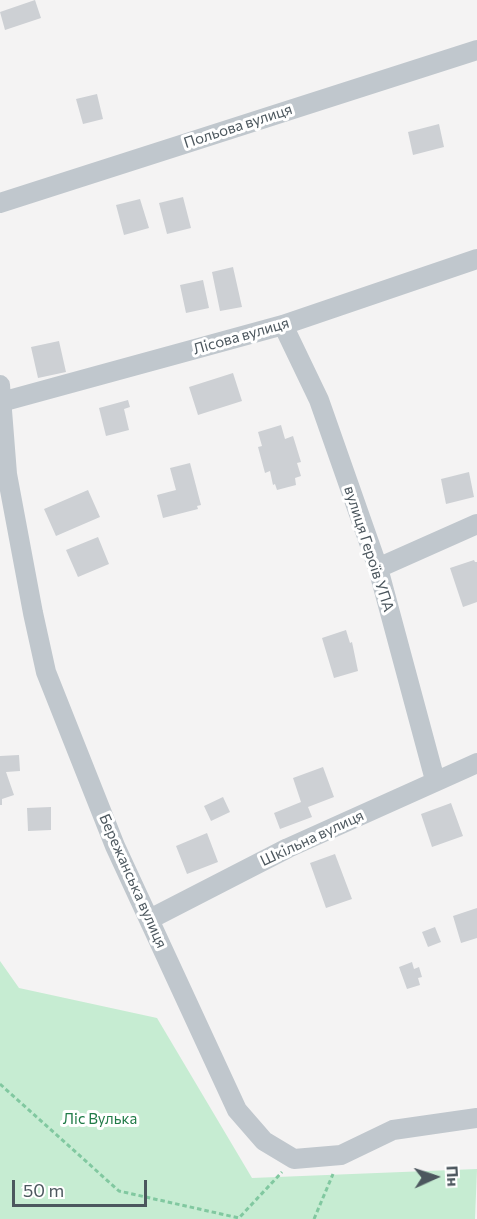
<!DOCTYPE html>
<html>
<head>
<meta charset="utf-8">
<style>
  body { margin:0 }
  #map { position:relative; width:477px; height:1219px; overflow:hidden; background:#f4f3f3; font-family:Commissioner,sans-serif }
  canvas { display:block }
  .north { position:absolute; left:405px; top:1147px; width:60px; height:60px; -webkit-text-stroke:4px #fff; paint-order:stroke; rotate:87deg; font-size:16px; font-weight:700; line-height:24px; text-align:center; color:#4c575e }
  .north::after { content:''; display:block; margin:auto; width:21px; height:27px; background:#4c575e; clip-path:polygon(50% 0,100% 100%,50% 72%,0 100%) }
  .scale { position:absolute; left:12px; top:1180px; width:135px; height:27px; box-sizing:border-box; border:3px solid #4c575e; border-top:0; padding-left:8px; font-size:18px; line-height:21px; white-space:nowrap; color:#4c575e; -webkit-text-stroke:4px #fff; paint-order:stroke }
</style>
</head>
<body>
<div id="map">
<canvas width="477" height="1219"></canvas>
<div class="north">Пн</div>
<div class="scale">50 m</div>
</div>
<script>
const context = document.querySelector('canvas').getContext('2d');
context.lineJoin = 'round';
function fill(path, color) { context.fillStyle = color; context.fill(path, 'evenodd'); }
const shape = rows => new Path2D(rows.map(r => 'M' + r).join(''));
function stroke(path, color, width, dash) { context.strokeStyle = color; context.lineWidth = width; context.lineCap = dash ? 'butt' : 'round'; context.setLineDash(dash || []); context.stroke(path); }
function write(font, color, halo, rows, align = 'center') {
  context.font = font + ' Commissioner,sans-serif'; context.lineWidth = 6; context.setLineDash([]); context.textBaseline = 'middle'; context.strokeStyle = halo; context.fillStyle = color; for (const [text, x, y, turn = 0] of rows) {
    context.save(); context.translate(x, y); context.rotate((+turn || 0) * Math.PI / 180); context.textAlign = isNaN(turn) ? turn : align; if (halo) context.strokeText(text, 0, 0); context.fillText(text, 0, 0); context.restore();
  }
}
fill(shape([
  [0,961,19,988,157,1018,252,1178,477,1169,475,1219,0,1219]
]), '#c6ecd2');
fill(shape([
  [35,0,41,18,5,30,0,12],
  [97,94,103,119,83,124,76,99],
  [439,124,444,147,413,155,408,132],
  [183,197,191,228,167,234,159,203],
  [140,199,149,228,124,235,116,205],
  [233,267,242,307,220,311,212,272],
  [203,280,209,308,186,313,180,285],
  [59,341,66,372,38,378,31,347],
  [233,373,242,401,198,415,189,387],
  [128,400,130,407,124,409,129,430,106,436,99,408],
  [281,425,285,439,293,436,301,462,297,463,301,476,295,478,296,485,277,490,275,484,273,485,270,471,265,473,258,447,262,446,258,432],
  [190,463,201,505,197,506,198,509,163,518,157,495,176,490,170,468],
  [469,472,474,497,446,504,441,479],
  [88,490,100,517,56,536,44,509],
  [98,537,109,564,78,577,66,550],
  [474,560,475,562,477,562,477,602,463,607,450,568],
  [346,630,350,643,352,642,358,671,334,678,322,638],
  [19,755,20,771,6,772,14,795,2,799,2,805,0,805,0,756],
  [323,767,334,797,308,807,312,817,280,829,274,813,301,802,293,778],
  [223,797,230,812,211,821,204,806],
  [451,803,463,836,432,847,421,814],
  [51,807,51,830,28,831,27,808],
  [207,833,218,862,187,874,176,846],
  [335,854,352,899,326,908,310,863],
  [477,908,477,938,461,943,453,916],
  [435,927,441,942,428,947,422,932],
  [412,962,414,969,419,967,422,977,418,978,420,985,407,989,399,967]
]), '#cdd0d4');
stroke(shape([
  [0,1084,119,1191,239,1218,282,1172],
  [314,1219,333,1174]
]), '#81c8a0', 3, [4.5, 3]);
stroke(shape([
  [0,203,477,50],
  [283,325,319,400,378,568,435,780],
  [0,385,7,474,33,613,46,672,115,846,237,1110,264,1141,294,1159,341,1155,393,1130,477,1118],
  [1,402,283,325,477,259],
  [378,568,477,524],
  [150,919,288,848,477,763]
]), '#c0c7cd', 20);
write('15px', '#4c575e', '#fff', [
  ["Польова вулиця",238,126,-18],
  ["Лісова вулиця",241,336,-16],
  ["вулиця Героїв УПА",369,549,72],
  ["Шкільна вулиця",312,838,-25],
  ["Бережанська вулиця",133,881,66]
]);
write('15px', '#217b48', '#fff', [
  ["Ліс Вулька",100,1119]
]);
</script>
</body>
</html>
